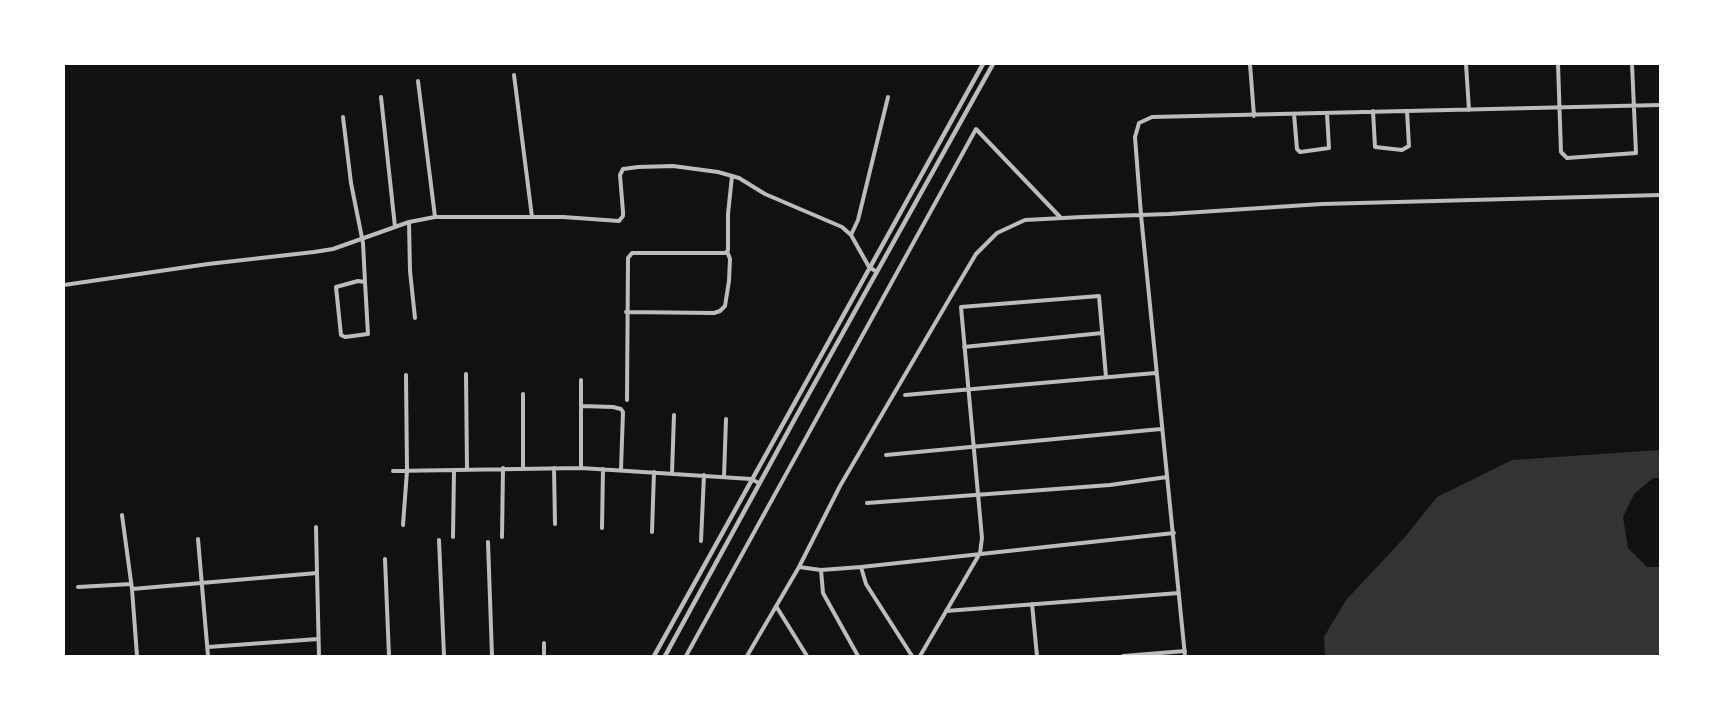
<!DOCTYPE html>
<html>
<head>
<meta charset="utf-8">
<style>
  body { margin:0 }
  #map { position:relative; width:1724px; height:720px; overflow:hidden; background:#111; font-family:"Exo 2",sans-serif }
  canvas { display:block }
  .frame { position:absolute; inset:0; border:65px solid #fff; pointer-events:none }
</style>
</head>
<body>
<div id="map">
<canvas width="1724" height="720"></canvas>
<div class="frame"></div>
</div>
<script>
const context = document.querySelector('canvas').getContext('2d');
context.lineJoin = 'round';
function fill(path, color) { context.fillStyle = color; context.fill(path, 'evenodd'); }
const shape = rows => new Path2D(rows.map(r => 'M' + r).join(''));
function stroke(path, color, width, dash) { context.strokeStyle = color; context.lineWidth = width; context.lineCap = dash ? 'butt' : 'round'; context.setLineDash(dash || []); context.stroke(path); }
fill(shape([
  [1660,450,1660,478,1653,478,1634,494,1623,517,1628,548,1647,567,1660,567,1660,656,1325,656,1324,637,1346,600,1405,537,1437,497,1512,460]
]), '#333');
stroke(shape([
  [1250,64,1254,116],
  [1466,64,1469,110],
  [1558,64,1561,152,1567,158,1636,153,1632,64],
  [514,75,532,217],
  [418,81,435,217],
  [381,97,395,227],
  [1373,111,1375,147,1402,150,1409,146,1407,111],
  [1294,114,1297,149,1300,152,1329,148,1327,113],
  [343,117,351,183,363,243,365,282,368,334,345,337,341,335,336,287,358,281,365,282],
  [409,222,410,271,415,318],
  [851,235,858,220,888,97],
  [64,285,208,264,314,252,333,249,409,222,435,217,563,217,619,221,623,216,623,212,620,175,623,169,638,167,673,166,718,172,739,178,765,194,842,227,851,235,869,267,877,272],
  [626,312,714,313,720,311,725,306,729,281,730,259,727,251],
  [964,347,1102,333],
  [466,374,467,470],
  [523,394,523,468],
  [905,395,1155,373],
  [627,400,628,258,632,253,726,253,728,250,728,214,732,176],
  [581,406,613,407,621,409,623,412,621,469],
  [886,455,1161,429],
  [554,468,555,524],
  [581,468,581,380],
  [393,471,581,468,751,479,759,483],
  [672,473,674,415],
  [724,477,726,419],
  [867,503,1110,485,1167,477],
  [122,515,132,589,137,656],
  [403,525,407,471,406,375],
  [602,528,603,469],
  [652,532,654,472],
  [453,537,454,470],
  [502,537,503,468],
  [198,539,208,656],
  [439,540,444,656],
  [701,541,704,475],
  [488,542,492,656],
  [385,559,389,656],
  [799,567,821,570,861,567,1174,533],
  [861,567,866,584,912,656],
  [821,570,823,593,858,656],
  [317,573,319,656],
  [78,587,131,584],
  [132,589,317,573,316,527],
  [1032,604,1037,656],
  [776,606,807,656],
  [946,611,1179,593],
  [544,643,544,656],
  [208,647,318,639],
  [686,656,976,129,1061,218],
  [747,656,799,567,840,486,954,291,976,254,997,233,1025,220,1082,217,1169,214,1322,204,1660,195],
  [920,656,980,553,982,538,961,307,1099,296,1106,377],
  [1123,656,1185,651],
  [1185,656,1141,215,1135,137,1139,123,1152,117,1660,105]
]), '#bcbcbc', 4);
stroke(shape([
  [654,656,983,64],
  [665,656,797,415,993,64]
]), '#bcbcbc', 4.5);
</script>
</body>
</html>
